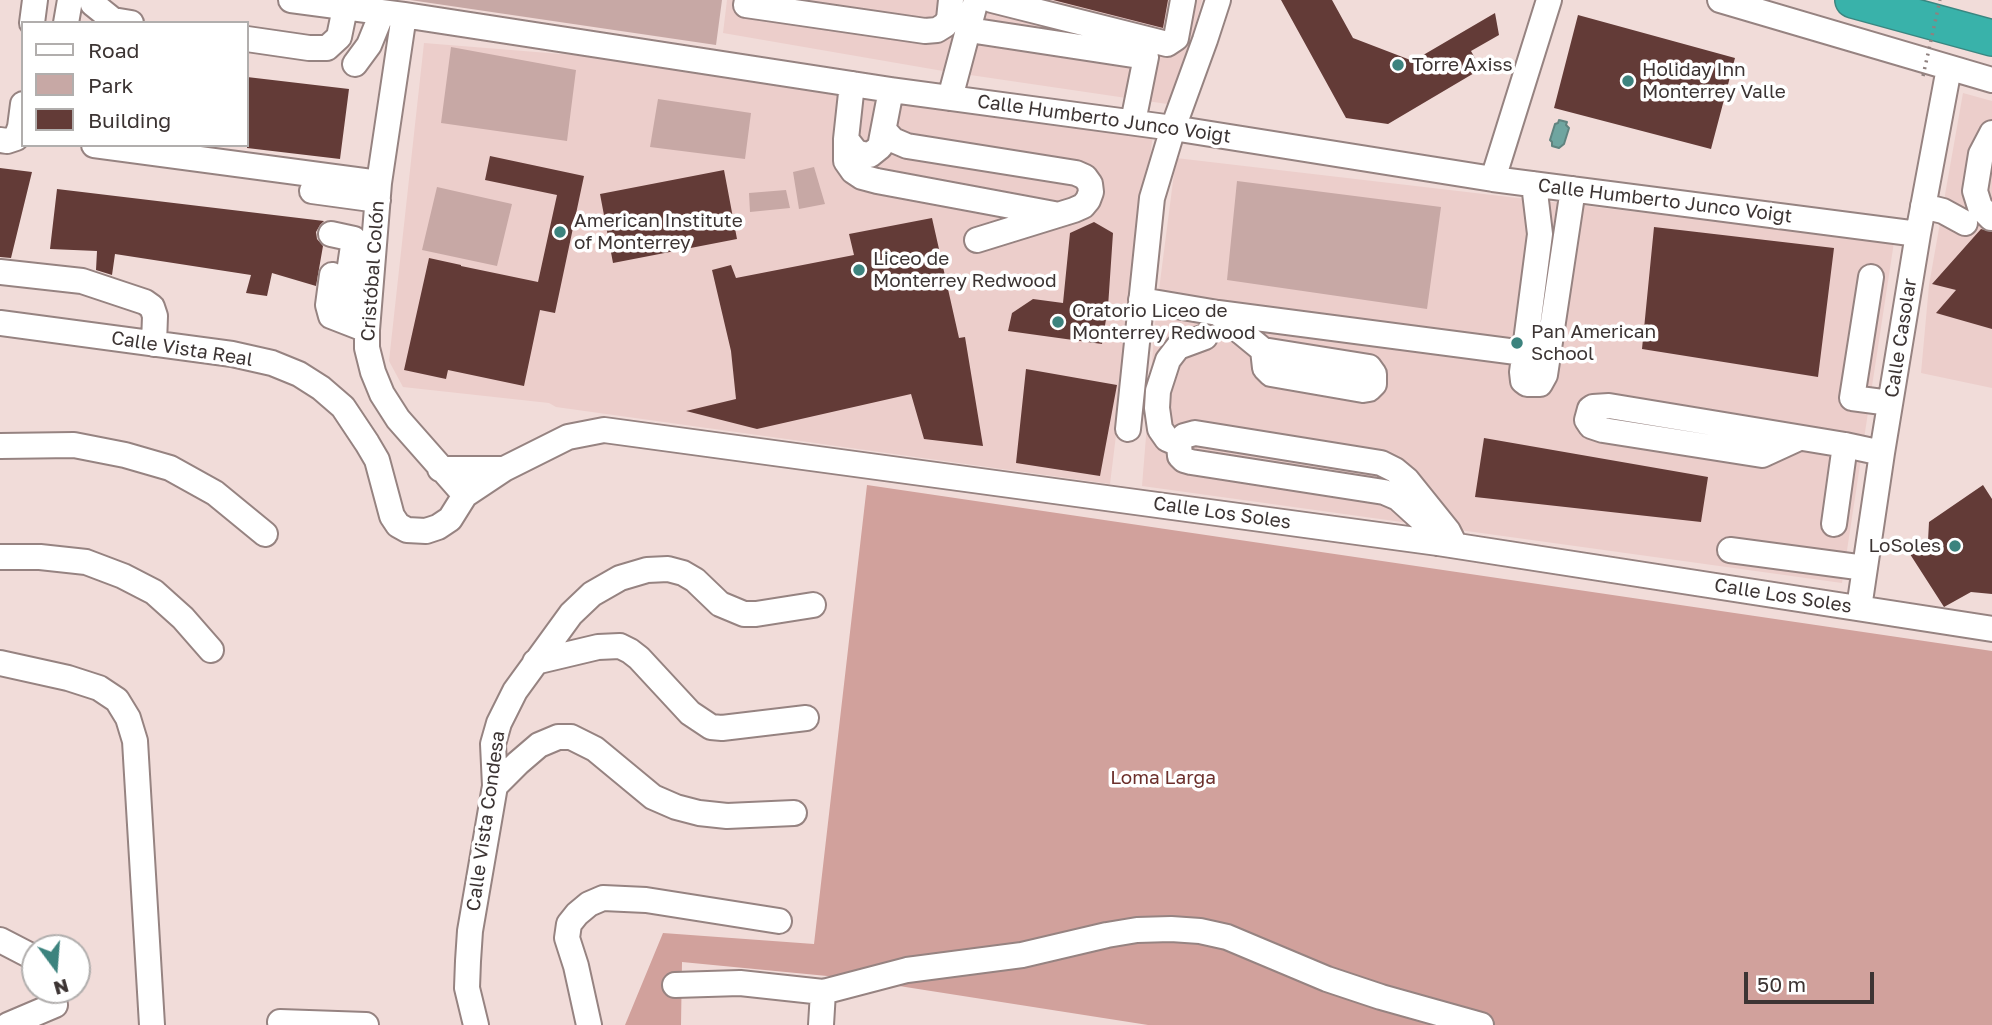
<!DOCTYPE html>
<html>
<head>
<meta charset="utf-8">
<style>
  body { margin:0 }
  #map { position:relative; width:1992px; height:1025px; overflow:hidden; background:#f1dcd9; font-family:"Golos Text",sans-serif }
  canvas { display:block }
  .legend { position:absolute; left:21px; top:21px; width:228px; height:126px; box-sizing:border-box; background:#fff; border:2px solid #b1aead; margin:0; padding:9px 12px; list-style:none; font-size:21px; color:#3c3433 }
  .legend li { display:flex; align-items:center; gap:14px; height:35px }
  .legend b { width:35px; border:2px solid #b1aead }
  .north { position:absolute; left:21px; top:934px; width:70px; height:70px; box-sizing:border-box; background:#fff; border:2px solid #b1aead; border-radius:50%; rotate:164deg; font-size:19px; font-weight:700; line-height:28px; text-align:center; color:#3c3433 }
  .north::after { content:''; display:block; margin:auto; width:24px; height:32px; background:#3c837e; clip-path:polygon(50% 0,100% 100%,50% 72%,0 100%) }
  .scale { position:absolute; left:1744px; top:972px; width:130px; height:32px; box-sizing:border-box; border:4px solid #3c3433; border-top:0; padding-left:9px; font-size:21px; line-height:24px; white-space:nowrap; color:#3c3433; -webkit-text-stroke:5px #fff; paint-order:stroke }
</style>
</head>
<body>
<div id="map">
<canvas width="1992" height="1025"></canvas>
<ul class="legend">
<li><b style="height:9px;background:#fff"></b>Road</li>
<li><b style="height:19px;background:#c7a8a5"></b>Park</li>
<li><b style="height:19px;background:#633b37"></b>Building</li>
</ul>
<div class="north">N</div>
<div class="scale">50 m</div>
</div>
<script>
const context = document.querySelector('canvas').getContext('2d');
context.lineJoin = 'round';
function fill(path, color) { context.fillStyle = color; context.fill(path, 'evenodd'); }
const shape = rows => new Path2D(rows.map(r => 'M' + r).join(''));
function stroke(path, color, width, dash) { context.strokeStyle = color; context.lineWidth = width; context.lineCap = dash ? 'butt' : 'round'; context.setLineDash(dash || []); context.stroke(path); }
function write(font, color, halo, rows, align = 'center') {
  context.font = font + ' "Golos Text",sans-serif'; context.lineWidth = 7; context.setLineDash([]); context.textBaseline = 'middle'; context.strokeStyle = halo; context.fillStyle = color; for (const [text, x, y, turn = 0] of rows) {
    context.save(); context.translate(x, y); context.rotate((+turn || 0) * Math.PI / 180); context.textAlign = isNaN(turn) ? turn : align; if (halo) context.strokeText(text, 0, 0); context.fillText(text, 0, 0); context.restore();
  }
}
fill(shape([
  [727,0,1202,0,1174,105,943,71,723,33],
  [424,43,623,59,1153,134,1110,484,556,407,549,403,403,387,389,361],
  [1963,93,1992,101,1992,388,1921,373,1929,285],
  [1176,158,1894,242,1842,583,1142,486,1156,313]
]), '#eccecb');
fill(shape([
  [410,0,722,0,716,45],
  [451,47,576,70,567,141,441,123],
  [658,99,751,113,745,159,650,147],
  [814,167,825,204,799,209,793,172],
  [1237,181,1441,207,1427,309,1227,280],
  [437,187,512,204,497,266,422,250],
  [786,190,790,208,750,212,749,193]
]), '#c7a8a5');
fill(shape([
  [867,485,1992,651,1992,1025,1148,1025,848,978,682,962,681,1025,625,1025,663,933,814,944]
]), '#d1a19c');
const water = shape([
  [1559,120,1567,122,1566,125,1569,128,1564,144,1559,148,1552,146,1552,142,1550,140,1555,124,1558,123,1559,120]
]);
fill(water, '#6fa5a0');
stroke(water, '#60837f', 2);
fill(shape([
  [1053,0,1168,0,1163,28],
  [1281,0,1332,0,1353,38,1413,61,1495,13,1499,35,1471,51,1481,69,1388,124,1346,118],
  [1578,15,1735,58,1711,149,1554,108],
  [247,77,349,89,340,159,247,148],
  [490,156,584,176,555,313,540,310,524,386,448,370,446,379,404,370,429,258,461,265,461,266,538,282,557,195,485,180],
  [0,168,32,172,11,258,0,257],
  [724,170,737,239,613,263,600,194],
  [57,189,324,221,320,225,316,232,317,239,323,246,316,286,272,273,267,296,246,293,251,275,115,254,112,275,96,270,97,251,50,249],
  [932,218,959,338,965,337,983,446,924,439,911,394,757,429,686,411,736,399,731,351,712,270,731,265,736,278,854,255,849,234],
  [1094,222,1113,233,1108,307,1102,344,1008,331,1012,313,1033,299,1063,303,1070,233],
  [1654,227,1834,248,1818,377,1642,349],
  [1981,229,1992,232,1992,329,1936,313,1956,290,1932,284],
  [1026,369,1117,385,1100,476,1016,463],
  [1484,438,1708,477,1701,522,1475,497],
  [1983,485,1992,499,1992,594,1971,592,1944,607,1908,551,1928,541,1929,522]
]), '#633b37');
const minor = shape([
  [94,0,93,4,113,20,131,23],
  [291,0,404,15,891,90,1173,128,1493,179,1918,234],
  [747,0,746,5,925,31,937,30,945,25,949,19,951,0],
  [992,0,1167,44,1176,38,1183,0],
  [1720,0,1992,80],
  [404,15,379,183,367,330,367,348,373,372,382,394,398,419,465,495],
  [32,23,35,0],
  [66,23,70,0],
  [969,30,1146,57,1133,122],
  [247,39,309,48,327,48,339,37,345,8],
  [355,64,369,45,382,13],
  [852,84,846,139,846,161,853,171,862,177,877,181,1054,214],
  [950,98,976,0],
  [884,130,893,140,907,146,1076,173,1085,177,1090,184,1091,192,1088,200,1083,206,1074,210,977,240],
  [846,139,856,152,862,154,870,155,880,147,891,90],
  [0,140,7,141,16,138,20,127,23,104],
  [94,145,379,183],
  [1493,179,1549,0],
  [1534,184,1540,234,1522,372,1523,381,1527,384,1540,384,1545,375,1573,189],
  [312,191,378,200],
  [1923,206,1943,211,1965,223],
  [1991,218,1980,207,1975,191,1981,154,1992,133],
  [331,234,354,239,346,293,348,301,355,304,368,306],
  [0,272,82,281,145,302,152,307,155,316,154,344],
  [332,275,328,305,331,316,367,330],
  [1871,277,1852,398,1890,403],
  [1141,300,1218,313,1263,350,1369,367,1374,374,1374,384,1369,389,1363,390,1271,374,1265,368,1263,350],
  [1218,313,1524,353],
  [0,323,232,354,272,363,299,374,321,388,343,407,367,443,377,460,392,516,398,525,407,530,426,531,438,527,450,519,465,495,504,469,568,437,604,430,1438,543,1992,629],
  [1128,429,1152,198,1173,128,1205,40,1218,0],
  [1799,438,1762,455,1603,430,1591,426,1587,420,1590,409,1593,407,1609,406,1845,445,1882,453],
  [1179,444,1167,439,1160,429,1157,408,1158,391,1168,360,1178,347,1205,337],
  [0,446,74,445,125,455,170,468,215,493,265,534],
  [440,469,504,469],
  [1834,524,1845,445],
  [1438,543,1431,528,1398,498,1384,492,1191,462,1184,460,1180,456,1179,444,1184,436,1195,433,1381,463,1395,470,1407,480,1448,531,1455,545],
  [1730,550,1865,568],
  [0,557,40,557,86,562,123,576,154,592,183,618,211,650],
  [1859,608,1882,453,1918,234,1949,68],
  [535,662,598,647,620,646,630,651,639,658,690,713,711,727,722,728,806,718],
  [0,663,68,678,99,688,117,700,128,718,135,741,152,1025],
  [495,786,518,763,539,745,558,737,571,737,595,749,653,797,676,807,699,813,727,816,794,813],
  [0,940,31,956,35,960],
  [675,985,740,983,823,992,907,970,1022,955,1107,935,1137,930,1171,929,1200,931,1227,937,1327,979,1381,997,1481,1025],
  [280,1022,366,1025],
  [8,1025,55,1005],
  [476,1025,467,988,468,961,470,931,495,786,493,744,499,723,515,691,571,614,592,594,620,578,647,570,668,569,683,573,695,580,720,604,744,614,756,614,813,605],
  [589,1025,576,966,567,938,569,924,577,914,589,904,603,898,646,900,779,921],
  [821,1025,823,992]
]);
const highway = shape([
  [1853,0,1992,38]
]);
stroke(minor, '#968381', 28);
stroke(highway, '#3a8680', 38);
stroke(minor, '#fff', 24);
stroke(highway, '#39b2aa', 35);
stroke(shape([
  [1923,76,1940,0]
]), '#8f817f', 3.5, [2, 5]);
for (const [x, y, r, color] of [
  [1398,65,7,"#3c837e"],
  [1628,81,7,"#3c837e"],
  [560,232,7,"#3c837e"],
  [859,270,7,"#3c837e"],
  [1058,322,7,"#3c837e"],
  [1517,343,7,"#3c837e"],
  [1955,546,7,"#3c837e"]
]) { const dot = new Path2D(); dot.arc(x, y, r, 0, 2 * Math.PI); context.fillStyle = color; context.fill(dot); stroke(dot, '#fff', 2.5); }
write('19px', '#3c3433', '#fff', [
  ["Torre Axiss",1412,65],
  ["Holiday Inn",1642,70],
  ["Monterrey Valle",1642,92],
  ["American Institute",574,221],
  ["of Monterrey",574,243],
  ["Liceo de",873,259],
  ["Monterrey Redwood",873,281],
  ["Oratorio Liceo de",1072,311],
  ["Monterrey Redwood",1072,333],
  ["Pan American",1531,332],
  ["School",1531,354],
  ["LoSoles",1941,546,"right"]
], 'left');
write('19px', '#3c3433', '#fff', [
  ["Calle Humberto Junco Voigt",1104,119,8],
  ["Calle Humberto Junco Voigt",1665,201,7],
  ["Cristóbal Colón",373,271,-86],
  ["Calle Casolar",1901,338,-81],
  ["Calle Vista Real",182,349,9],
  ["Calle Los Soles",1222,513,8],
  ["Calle Los Soles",1783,596,9],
  ["Calle Vista Condesa",486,821,-82]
]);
write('19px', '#6c2f2b', '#fff', [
  ["Loma Larga",1163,778]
]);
</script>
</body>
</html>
